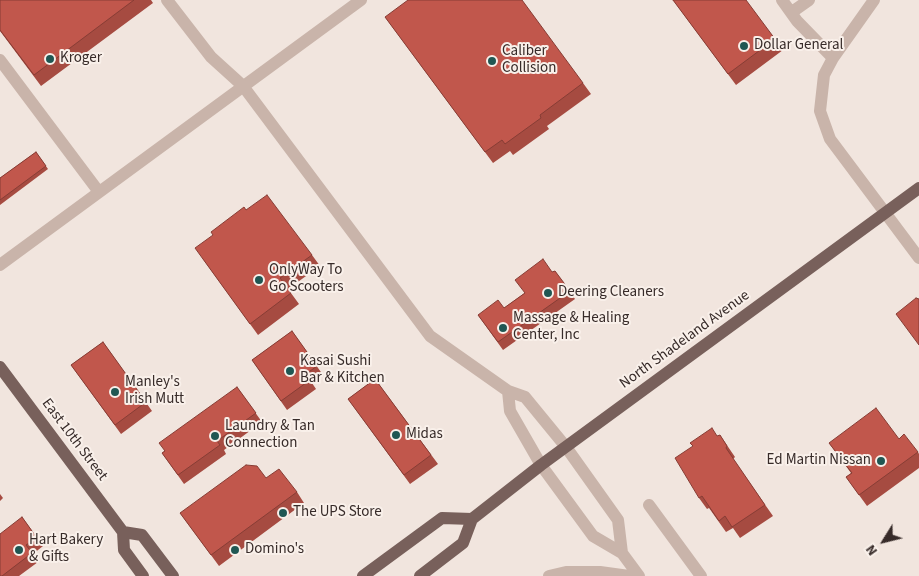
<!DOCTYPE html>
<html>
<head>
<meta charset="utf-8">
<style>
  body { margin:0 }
  #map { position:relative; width:919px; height:576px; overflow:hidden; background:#f1e5de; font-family:"Source Sans 3",sans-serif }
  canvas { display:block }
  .north { position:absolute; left:859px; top:516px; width:50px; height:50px; -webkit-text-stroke:4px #f9f0ea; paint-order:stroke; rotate:234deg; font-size:14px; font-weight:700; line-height:20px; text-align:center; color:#372b29 }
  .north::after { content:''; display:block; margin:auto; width:18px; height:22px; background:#372b29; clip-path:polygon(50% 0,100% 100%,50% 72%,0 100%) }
</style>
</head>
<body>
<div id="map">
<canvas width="919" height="576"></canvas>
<div class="north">N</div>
</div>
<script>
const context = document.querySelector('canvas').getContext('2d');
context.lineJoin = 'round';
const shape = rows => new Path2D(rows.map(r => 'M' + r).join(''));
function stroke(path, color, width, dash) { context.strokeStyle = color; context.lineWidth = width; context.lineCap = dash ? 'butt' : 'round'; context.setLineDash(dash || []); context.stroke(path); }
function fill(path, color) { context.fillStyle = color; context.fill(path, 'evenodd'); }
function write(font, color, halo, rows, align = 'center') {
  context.font = font + ' "Source Sans 3",sans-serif'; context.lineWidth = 4; context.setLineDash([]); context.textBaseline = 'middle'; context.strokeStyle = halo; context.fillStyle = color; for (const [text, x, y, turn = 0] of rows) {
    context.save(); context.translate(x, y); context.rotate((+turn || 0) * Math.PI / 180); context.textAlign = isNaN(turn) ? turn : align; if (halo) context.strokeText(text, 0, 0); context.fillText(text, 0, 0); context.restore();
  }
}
stroke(shape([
  [167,0,211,57,243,86,430,336,508,391],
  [782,0,797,21,833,58],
  [874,0,833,58,824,75,820,111,830,139,919,258],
  [792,12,809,0],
  [0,60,99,192],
  [0,265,361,0],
  [649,505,701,576],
  [622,553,618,520,566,447,525,397,508,391,510,411,541,465,593,536,622,553,639,576],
  [549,576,566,572,600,572,629,576]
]), '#c9b4aa', 12);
stroke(shape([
  [0,367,123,532,124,550,143,576],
  [123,532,142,535,173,576],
  [363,576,442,518,472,519],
  [420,576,463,543,472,519,541,465,919,188]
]), '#78605b', 12);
fill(shape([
  [0,0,151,0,153,3,41,86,0,31],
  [673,0,775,39,783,50,736,85],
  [385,17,583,83,591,94,547,126,549,129,513,155,510,151,493,163],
  [36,152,48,169,0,205,0,178],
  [246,210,312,255,320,266,288,289,299,304,258,335,203,259],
  [555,271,575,299,503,350,478,315,504,308],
  [292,331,323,375,312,383,316,389,287,410,252,360],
  [103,342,152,411,121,434,71,365],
  [375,379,438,464,410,484,348,399],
  [237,387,262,422,224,450,226,454,184,484,162,453],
  [720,435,735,457,733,459,773,516,740,538,733,528,726,532,709,508,707,509,699,498,718,436],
  [899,439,918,452,919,454,919,468,867,506,846,477,851,473,829,443],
  [266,478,297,492,304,503,219,566,180,513],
  [0,494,3,498,0,501],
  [22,517,43,546,33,554,38,562,19,576,0,576]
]), '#a64b41');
const building = shape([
  [0,0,134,0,34,75,0,30,0,0],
  [408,0,522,0,583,83,540,115,541,118,505,144,502,140,485,152,385,17,408,0],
  [673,0,746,0,775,39,728,74,673,0],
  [36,152,46,166,0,200,0,178,36,152],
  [267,195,312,255,280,278,291,293,250,324,195,248,213,235,211,232,244,207,246,210,267,195],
  [543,259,552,272,555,271,570,291,498,342,478,315,498,300,504,308,525,293,515,280,543,259],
  [916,298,919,299,919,345,896,314,916,298],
  [292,331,317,366,306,374,310,380,281,401,252,360,292,331],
  [103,342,146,402,115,425,71,365,103,342],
  [375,379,431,455,404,475,348,399,375,379],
  [237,387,256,413,217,441,220,445,178,475,162,453,165,451,159,443,237,387],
  [876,408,899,439,904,434,918,452,859,495,846,477,852,473,829,443,876,408],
  [712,428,717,436,720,435,727,446,726,448,765,505,732,527,725,516,719,521,702,496,699,498,675,458,693,446,690,443,712,428],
  [246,465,257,466,266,478,279,469,297,492,211,555,180,513,246,465],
  [22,517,37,538,26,545,32,553,2,576,0,576,0,534,22,517]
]);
fill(building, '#c1574c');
stroke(building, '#873d35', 1);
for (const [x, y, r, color] of [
  [744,46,5,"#205753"],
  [50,59,5,"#205753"],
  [492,61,5,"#205753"],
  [259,280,5,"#205753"],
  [548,293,5,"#205753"],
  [503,328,5,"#205753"],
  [290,371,5,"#205753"],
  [115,392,5,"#205753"],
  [396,435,5,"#205753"],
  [215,436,5,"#205753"],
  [881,461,5,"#205753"],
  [283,513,5,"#205753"],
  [19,550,5,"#205753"],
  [235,550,5,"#205753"]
]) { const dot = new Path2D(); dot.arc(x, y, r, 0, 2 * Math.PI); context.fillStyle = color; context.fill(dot); stroke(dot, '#f9f0ea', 2); }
write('15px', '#372b29', '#f9f0ea', [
  ["Dollar General",754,46],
  ["Caliber",502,52],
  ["Collision",502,69],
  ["Kroger",60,59],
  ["OnlyWay To",269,271],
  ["Go Scooters",269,288],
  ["Deering Cleaners",558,293],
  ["Massage & Healing",513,319],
  ["Center, Inc",513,336],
  ["Kasai Sushi",300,362],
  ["Bar & Kitchen",300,379],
  ["Manley's",125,383],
  ["Irish Mutt",125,400],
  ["Laundry & Tan",225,427],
  ["Connection",225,444],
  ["Midas",406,435],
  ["Ed Martin Nissan",871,461,"right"],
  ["The UPS Store",293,513],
  ["Hart Bakery",29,541],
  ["& Gifts",29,558],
  ["Domino's",245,550]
], 'left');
write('15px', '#372b29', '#f9f0ea', [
  ["North Shadeland Avenue",685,340,-36],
  ["East 10th Street",74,440,53]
]);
</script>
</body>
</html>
